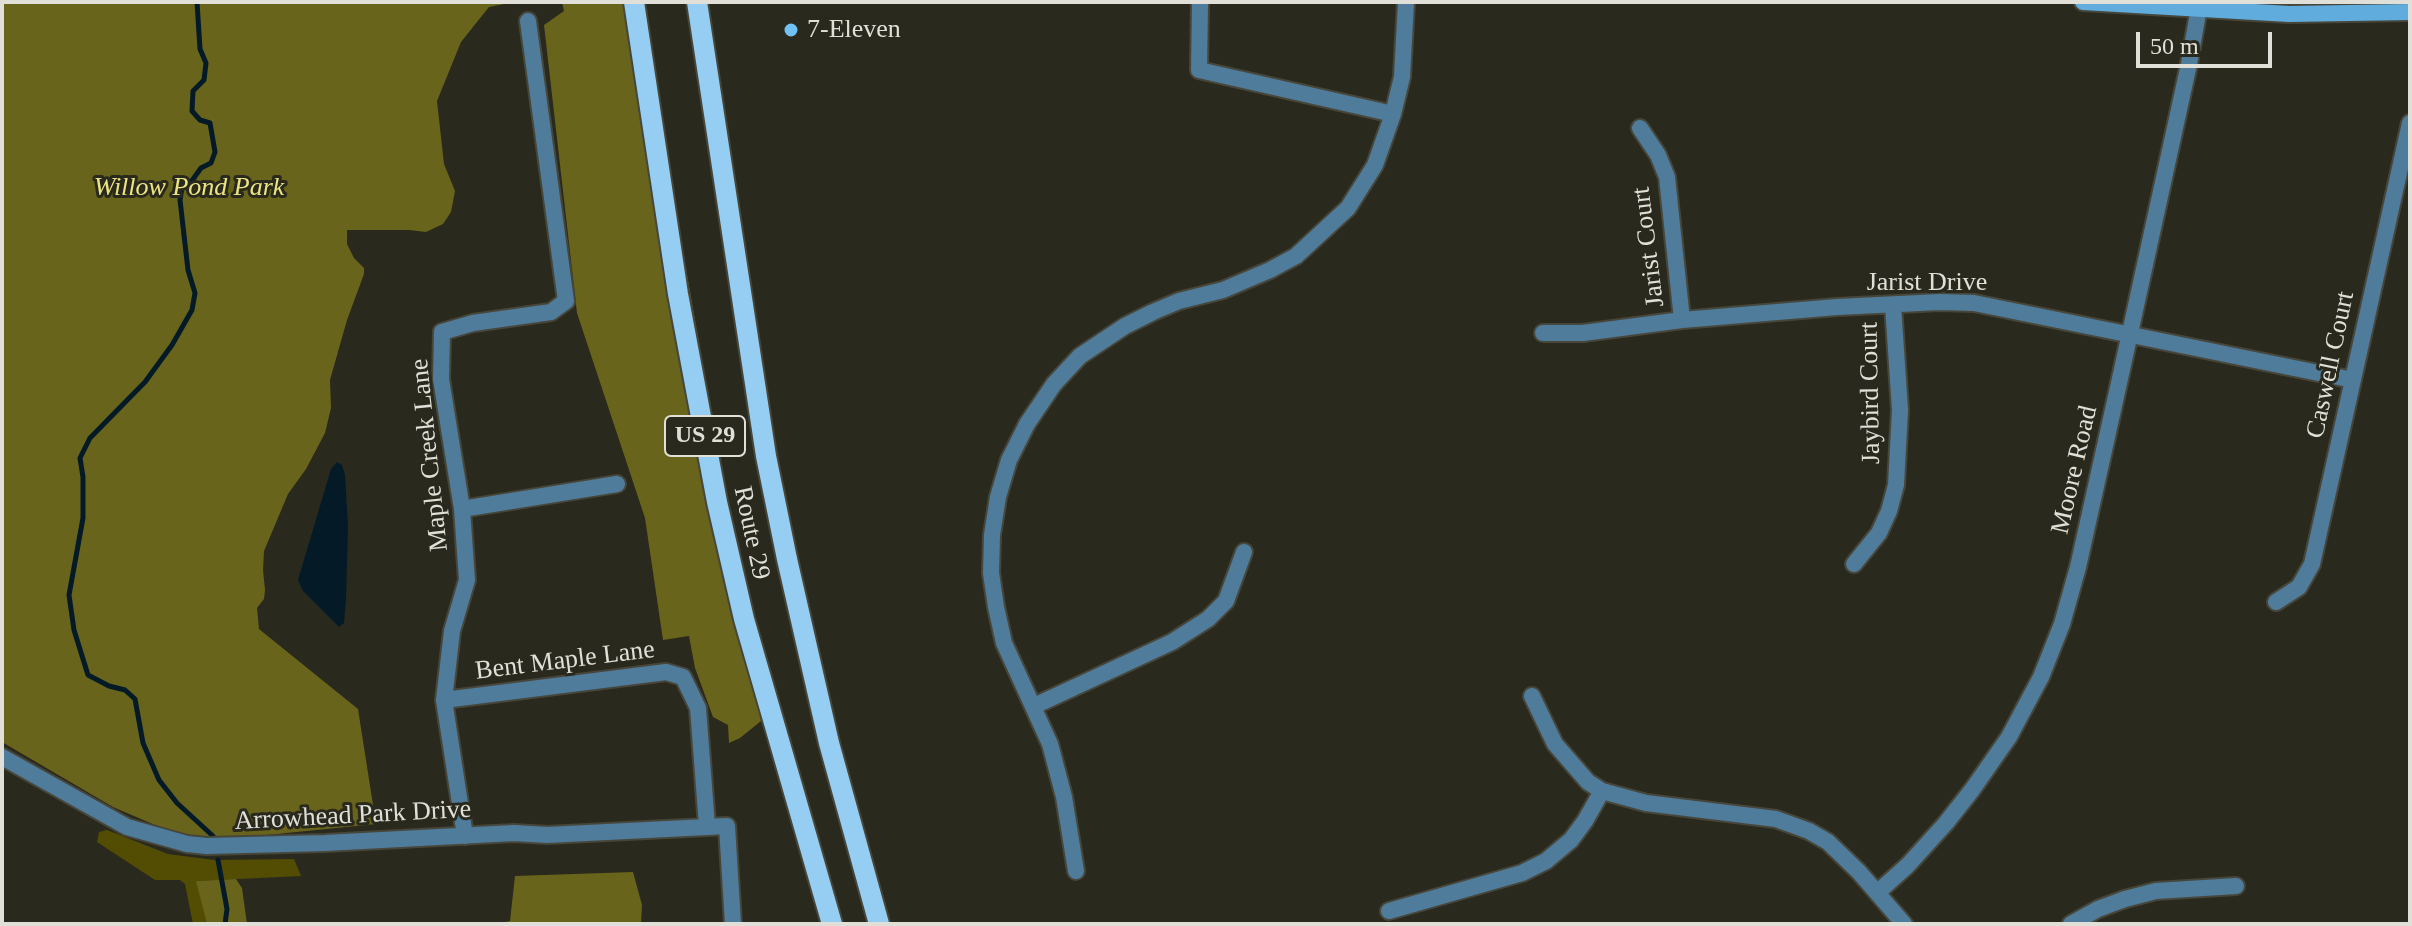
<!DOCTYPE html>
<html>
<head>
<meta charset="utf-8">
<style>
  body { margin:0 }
  #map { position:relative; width:2412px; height:926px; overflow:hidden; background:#2a291d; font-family:Georgia,serif }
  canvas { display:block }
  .frame { position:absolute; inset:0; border:4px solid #e0e0d8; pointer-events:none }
  .scale { position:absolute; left:2136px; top:32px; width:136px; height:36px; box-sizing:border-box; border:4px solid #e0e0d8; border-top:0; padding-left:10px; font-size:24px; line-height:28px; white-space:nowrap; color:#e0e0d8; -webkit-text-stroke:6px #2a291d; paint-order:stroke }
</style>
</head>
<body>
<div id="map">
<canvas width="2412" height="926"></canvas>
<div class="frame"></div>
<div class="scale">50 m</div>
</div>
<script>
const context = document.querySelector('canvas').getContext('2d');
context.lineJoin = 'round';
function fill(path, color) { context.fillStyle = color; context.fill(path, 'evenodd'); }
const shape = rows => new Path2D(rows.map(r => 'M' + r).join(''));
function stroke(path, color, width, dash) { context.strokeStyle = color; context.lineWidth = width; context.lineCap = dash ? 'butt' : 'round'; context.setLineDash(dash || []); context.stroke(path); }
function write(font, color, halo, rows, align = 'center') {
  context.font = font + ' Georgia,serif'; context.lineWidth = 6; context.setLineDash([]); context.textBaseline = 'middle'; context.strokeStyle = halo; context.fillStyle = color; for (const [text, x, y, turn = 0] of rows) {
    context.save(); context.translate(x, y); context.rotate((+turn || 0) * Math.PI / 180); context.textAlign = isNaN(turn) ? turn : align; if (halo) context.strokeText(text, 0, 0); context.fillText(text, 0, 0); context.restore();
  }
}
fill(shape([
  [107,830,168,854,214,860,294,859,301,876,197,881,207,924,193,924,185,884,180,880,155,880,97,842,99,832]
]), '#524d03');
fill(shape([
  [2,2,514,2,489,7,461,42,437,101,444,164,455,191,451,212,443,224,426,232,409,230,347,230,347,244,354,258,364,268,364,274,347,320,330,380,331,408,325,433,306,469,288,494,264,551,263,570,265,590,264,599,257,608,259,629,358,709,376,824,237,838,191,836,169,831,113,807,2,742],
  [562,2,632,2,647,48,747,614,760,705,761,721,740,738,729,743,728,725,713,717,695,668,689,636,663,640,645,518,577,313,544,25,564,11],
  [633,872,642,905,641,924,496,924,510,921,515,876],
  [236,879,242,888,247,924,207,924,196,881]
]), '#69641b');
fill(shape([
  [337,462,342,465,345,475,348,526,346,599,344,623,339,627,303,591,298,580,331,469]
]), '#051a27');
stroke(shape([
  [197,2,200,49,206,63,204,80,193,91,192,111,200,120,210,123,215,152,211,163,201,168,191,182,182,187,180,200,188,270,195,293,192,310,172,345,145,382,90,438,80,458,83,477,83,518,69,595,74,630,88,675,109,686,125,690,135,699,143,743,159,780,177,803,213,836],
  [218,860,227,909,225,924]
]), '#051a27', 5);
const street = shape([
  [1200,3,1199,70,1393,114],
  [1640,128,1658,155,1667,177,1682,320],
  [1543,333,1583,333,1682,320,1837,307,1940,302,1974,303,2353,380],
  [462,509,617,484],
  [1854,564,1879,533,1889,511,1896,485,1900,410,1893,305],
  [2276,602,2299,587,2312,564,2410,123],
  [1532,696,1555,744,1588,782,1602,791,1646,803,1776,819,1809,831,1828,842,1859,872,1904,924],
  [444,700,666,672,683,677,698,708,707,826],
  [1034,706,1172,642,1208,619,1226,601,1244,552],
  [2,757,127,827,187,844,207,846,325,843,514,833,547,835,727,826,733,924],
  [465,836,444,700,452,631,467,580,462,509,441,379,442,332,473,323,551,312,566,301,528,21],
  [1076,871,1064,797,1050,744,1004,643,996,607,991,573,992,535,998,497,1009,460,1027,424,1054,384,1080,356,1125,326,1153,312,1179,301,1223,290,1270,270,1296,256,1348,208,1375,165,1393,114,1402,77,1406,2],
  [1877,893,1908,865,1946,823,1972,790,2009,737,2041,677,2062,624,2078,567,2121,374,2189,64,2200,2],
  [1389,911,1522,873,1546,861,1571,840,1585,821,1602,791],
  [2071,924,2098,909,2125,899,2156,891,2236,886]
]);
const secondary = shape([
  [2083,2,2289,14,2410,12]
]);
const primary = shape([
  [634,2,678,294,717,502,744,619,832,924],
  [697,2,766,456,787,559,829,743,879,924]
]);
stroke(street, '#47463b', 20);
stroke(secondary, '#47463b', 20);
stroke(primary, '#47463b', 24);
stroke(street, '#4f7c9b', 16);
stroke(secondary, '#60acdc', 16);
stroke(primary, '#96cdf2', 20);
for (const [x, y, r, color] of [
  [791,30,8,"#71c1f5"]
]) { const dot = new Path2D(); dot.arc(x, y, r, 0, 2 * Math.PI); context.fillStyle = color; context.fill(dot); stroke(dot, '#2a291d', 3); }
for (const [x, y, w] of [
  [705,436,80]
]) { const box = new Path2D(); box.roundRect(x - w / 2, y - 20, w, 40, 6); context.fillStyle = '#2a291d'; context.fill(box); stroke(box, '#e0e0d8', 2); }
write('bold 24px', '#e0e0d8', null, [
  ["US 29",705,436]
]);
write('26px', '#e0e0d8', '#2a291d', [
  ["7-Eleven",807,30]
], 'left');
write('italic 26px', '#ebe481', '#2a291d', [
  ["Willow Pond Park",189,188]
]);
write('26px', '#e0e0d8', '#2a291d', [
  ["Jarist Court",1649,247,-97],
  ["Jarist Drive",1927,283],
  ["Caswell Court",2331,365,-78],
  ["Jaybird Court",1871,393,-91],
  ["Maple Creek Lane",430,455,-96],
  ["Moore Road",2075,470,-77],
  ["Route 29",751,533,78],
  ["Bent Maple Lane",565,661,-7],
  ["Arrowhead Park Drive",353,816,-3]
]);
</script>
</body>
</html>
